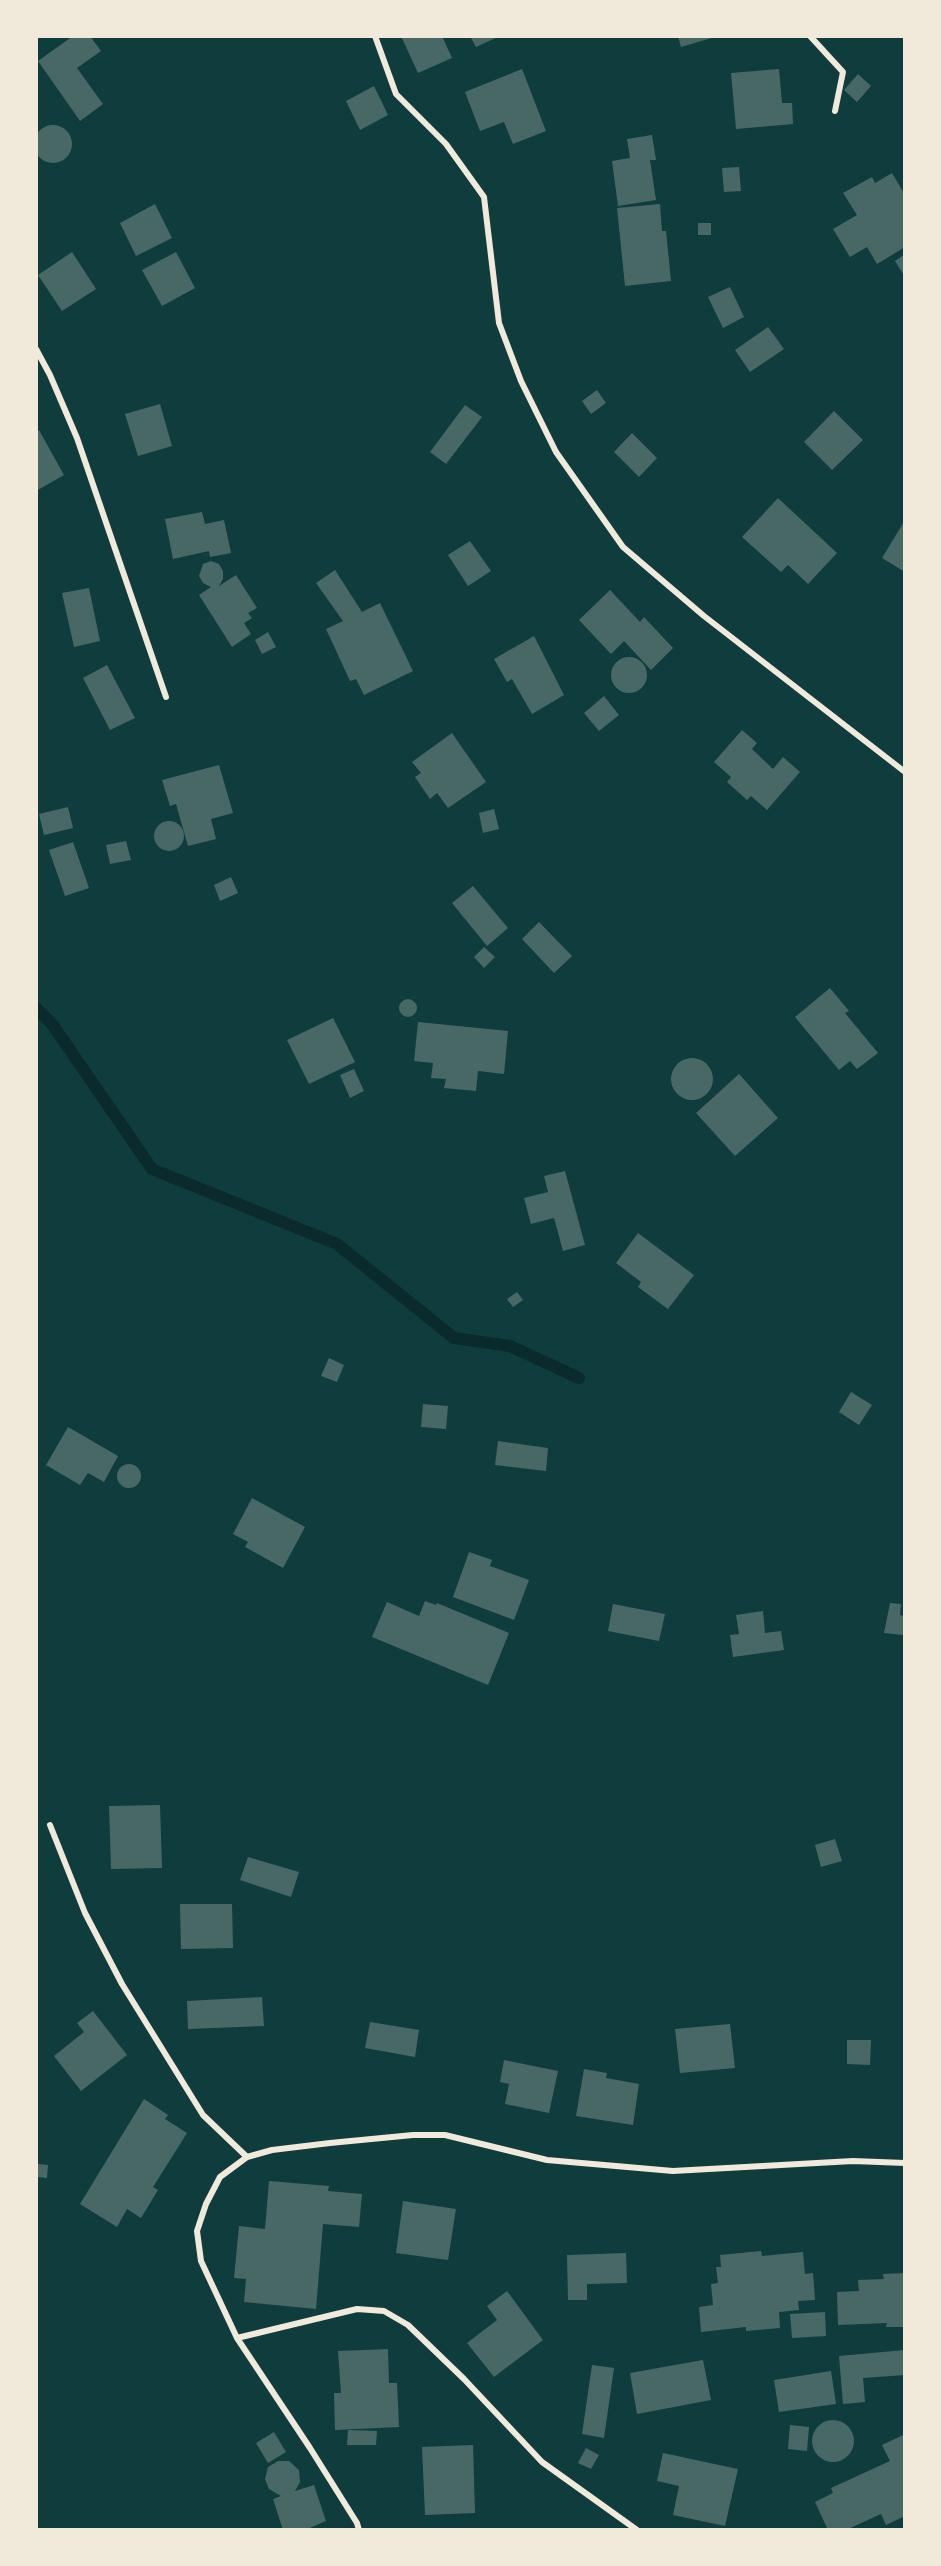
<!DOCTYPE html>
<html>
<head>
<meta charset="utf-8">
<style>
  body { margin:0 }
  #map { position:relative; width:941px; height:2566px; overflow:hidden; background:#0f3d3e; font-family:"Archivo Narrow",sans-serif }
  canvas { display:block }
  .frame { position:absolute; inset:0; border:38px solid #f1e9da; pointer-events:none }
</style>
</head>
<body>
<div id="map">
<canvas width="941" height="2566"></canvas>
<div class="frame"></div>
</div>
<script>
const context = document.querySelector('canvas').getContext('2d');
context.lineJoin = 'round';
const shape = rows => new Path2D(rows.map(r => 'M' + r).join(''));
function stroke(path, color, width, dash) { context.strokeStyle = color; context.lineWidth = width; context.lineCap = dash ? 'butt' : 'round'; context.setLineDash(dash || []); context.stroke(path); }
function fill(path, color) { context.fillStyle = color; context.fill(path, 'evenodd'); }
stroke(shape([
  [36,1008,52,1024,152,1169,337,1244,454,1338,510,1346,579,1378]
]), '#0a2a2b', 12);
fill(shape([
  [73,36,90,36,101,51,77,68,103,104,80,121,38,61],
  [401,36,442,36,452,58,418,73],
  [470,36,500,36,476,47],
  [678,36,715,36,715,37,681,47],
  [522,69,546,131,513,144,504,122,480,131,465,92],
  [779,69,782,103,792,103,793,124,736,129,731,73],
  [858,74,871,86,857,102,844,90],
  [374,86,388,115,360,130,346,101],
  '34 144a19 19 0 1 1 38 0a19 19 0 1 1-38 0Z',
  [652,135,656,160,650,160,656,200,618,206,612,161,630,158,627,139],
  [739,167,741,191,724,192,722,168],
  [892,173,905,195,905,247,877,264,867,247,850,257,833,229,857,215,843,193,872,177,875,183],
  [155,204,172,238,136,256,120,223],
  [660,204,662,231,666,231,671,281,625,286,617,208],
  [698,223,711,223,711,235,698,235],
  [72,252,96,289,62,311,38,275],
  [176,252,195,288,162,306,142,270],
  [905,254,905,277,895,261],
  [730,287,744,317,723,328,708,297],
  [768,327,784,349,750,372,735,350],
  [597,390,606,403,591,414,582,401],
  [160,404,172,446,138,456,125,414],
  [465,405,482,417,446,464,430,452],
  [834,411,863,440,832,470,804,442],
  [39,430,64,475,36,491,36,432],
  [632,433,657,458,639,477,614,452],
  [778,498,837,553,808,584,788,565,781,572,742,537],
  [202,512,205,524,224,520,231,553,210,557,209,551,173,559,165,519],
  [905,520,905,572,882,558],
  [470,541,491,571,468,586,448,555],
  [211,561,219,564,223,571,223,579,219,586,236,575,257,608,248,613,252,618,244,623,251,634,232,647,199,595,211,587,203,583,199,576,203,564],
  [335,570,362,612,380,603,413,671,364,695,356,679,350,681,326,629,343,621,316,583],
  [89,588,100,641,74,647,62,593],
  [610,590,640,622,644,617,673,648,651,670,624,641,611,654,579,620],
  [268,632,276,647,262,654,255,640],
  [534,636,564,695,532,714,512,679,507,682,494,659],
  '611 675a18 18 0 1 1 36 0a18 18 0 1 1-36 0Z',
  [107,665,135,718,110,730,83,678],
  [604,696,619,715,599,731,584,713],
  [742,730,757,743,752,749,773,769,783,757,800,772,767,810,751,796,747,800,727,782,731,777,714,762],
  [452,733,486,782,448,808,437,793,430,799,415,777,421,773,412,762],
  [219,765,233,813,211,819,216,839,188,846,176,804,170,806,162,780],
  [68,807,73,828,44,835,39,814],
  [494,809,499,829,483,833,479,813],
  '154 836a15 15 0 1 1 30 0a15 15 0 1 1-30 0Z',
  [126,841,131,860,110,864,106,845],
  [73,842,89,888,65,896,49,850],
  [231,877,238,893,220,901,214,885],
  [473,886,508,928,487,946,452,903],
  [539,922,572,956,554,973,522,939],
  [484,947,495,957,484,968,474,957],
  [830,988,849,1011,845,1013,878,1053,857,1069,850,1061,839,1070,795,1017],
  '399 1008a9 9 0 1 1 18 0a9 9 0 1 1-18 0Z',
  [333,1018,355,1062,309,1084,287,1040],
  [418,1022,508,1031,504,1074,478,1071,476,1091,444,1088,446,1079,431,1078,433,1063,414,1061],
  '671 1079a21 21 0 1 1 42 0a21 21 0 1 1-42 0Z',
  [354,1069,364,1091,350,1098,340,1075],
  [739,1074,778,1118,735,1156,696,1113],
  [565,1171,585,1245,563,1251,554,1218,531,1224,524,1198,548,1192,544,1176],
  [638,1233,694,1275,668,1309,638,1287,641,1282,616,1263],
  [517,1292,523,1300,513,1307,507,1299],
  [329,1358,344,1365,337,1382,321,1376],
  [851,1392,872,1405,859,1425,839,1412],
  [423,1404,448,1406,446,1429,421,1427],
  [68,1427,118,1456,104,1482,88,1473,80,1485,46,1465],
  [498,1441,548,1448,546,1471,495,1465],
  '117 1476a12 12 0 1 1 24 0a12 12 0 1 1-24 0Z',
  [252,1498,305,1527,283,1568,245,1547,248,1542,233,1534],
  [469,1552,492,1560,490,1566,529,1580,514,1620,453,1597],
  [425,1601,436,1605,437,1603,509,1633,488,1685,372,1637,387,1602,419,1616],
  [890,1603,901,1604,900,1615,904,1616,903,1635,884,1633],
  [613,1604,665,1614,659,1641,608,1631],
  [763,1611,765,1633,781,1631,784,1650,733,1657,730,1635,739,1634,736,1615],
  [160,1805,162,1868,111,1869,109,1806],
  [835,1839,842,1861,821,1867,815,1845],
  [248,1857,299,1872,291,1897,240,1880],
  [180,1904,232,1904,233,1948,181,1949],
  [262,1997,264,2026,188,2029,187,2001],
  [93,2011,127,2055,81,2091,54,2056,84,2032,77,2023],
  [370,2022,419,2030,415,2057,365,2048],
  [730,2024,735,2068,680,2073,675,2029],
  [847,2040,871,2040,870,2065,847,2064],
  [504,2060,558,2071,549,2113,505,2104,509,2084,500,2082],
  [584,2069,607,2073,606,2078,639,2084,633,2125,576,2116],
  [144,2099,168,2115,165,2119,187,2133,153,2187,158,2190,141,2218,127,2209,117,2227,80,2204],
  [38,2164,48,2165,47,2178,37,2177],
  [269,2181,329,2186,328,2191,362,2194,359,2227,323,2224,316,2309,244,2302,246,2279,234,2278,239,2226,265,2229],
  [403,2201,456,2209,448,2260,396,2253],
  [761,2251,762,2256,803,2252,805,2274,813,2273,815,2300,798,2301,799,2310,779,2312,780,2328,746,2331,746,2327,701,2332,699,2307,713,2305,711,2284,718,2283,716,2267,721,2267,720,2255],
  [626,2253,627,2283,587,2284,587,2300,568,2300,567,2255],
  [905,2273,905,2327,886,2327,887,2323,838,2325,837,2292,859,2291,858,2280,884,2279,883,2274],
  [507,2291,543,2340,494,2377,467,2343,497,2320,487,2306],
  [825,2312,826,2336,792,2338,790,2314],
  [388,2349,389,2383,397,2383,399,2427,335,2430,334,2393,341,2393,338,2351],
  [905,2350,905,2375,863,2378,865,2402,843,2404,839,2356],
  [703,2360,711,2400,637,2414,630,2373],
  [592,2365,614,2368,604,2438,582,2434],
  [831,2371,836,2404,779,2412,774,2380],
  '812 2441a21 21 0 1 1 42 0a21 21 0 1 1-42 0Z',
  [790,2425,809,2427,807,2451,788,2449],
  [348,2430,377,2431,376,2445,347,2445],
  [274,2432,286,2452,268,2463,256,2443],
  [905,2434,905,2516,886,2525,881,2514,846,2530,828,2530,815,2502,833,2493,831,2488,890,2461,882,2445],
  [473,2445,475,2513,425,2515,422,2447],
  [586,2448,599,2455,591,2469,578,2463],
  [663,2453,738,2469,725,2526,673,2515,679,2486,657,2481],
  [278,2461,289,2461,299,2470,300,2482,295,2491,314,2485,326,2521,305,2530,283,2530,273,2499,281,2496,269,2489,265,2479,268,2467]
]), '#486865');
stroke(shape([
  [375,36,396,94,446,144,484,197,499,323,521,381,556,452,623,547,704,616,905,772],
  [810,36,843,72,835,111],
  [36,349,50,375,77,438,166,697],
  [50,1825,85,1913,122,1984,203,2115,247,2157],
  [237,2338,357,2309,384,2311,408,2325,464,2379,542,2462,637,2530],
  [359,2530,357,2523,310,2448,237,2338,201,2261,197,2231,206,2204,220,2177,247,2157,272,2150,330,2143,413,2135,445,2135,547,2160,673,2171,853,2161,905,2163]
]), '#f1e9da', 6);
</script>
</body>
</html>
